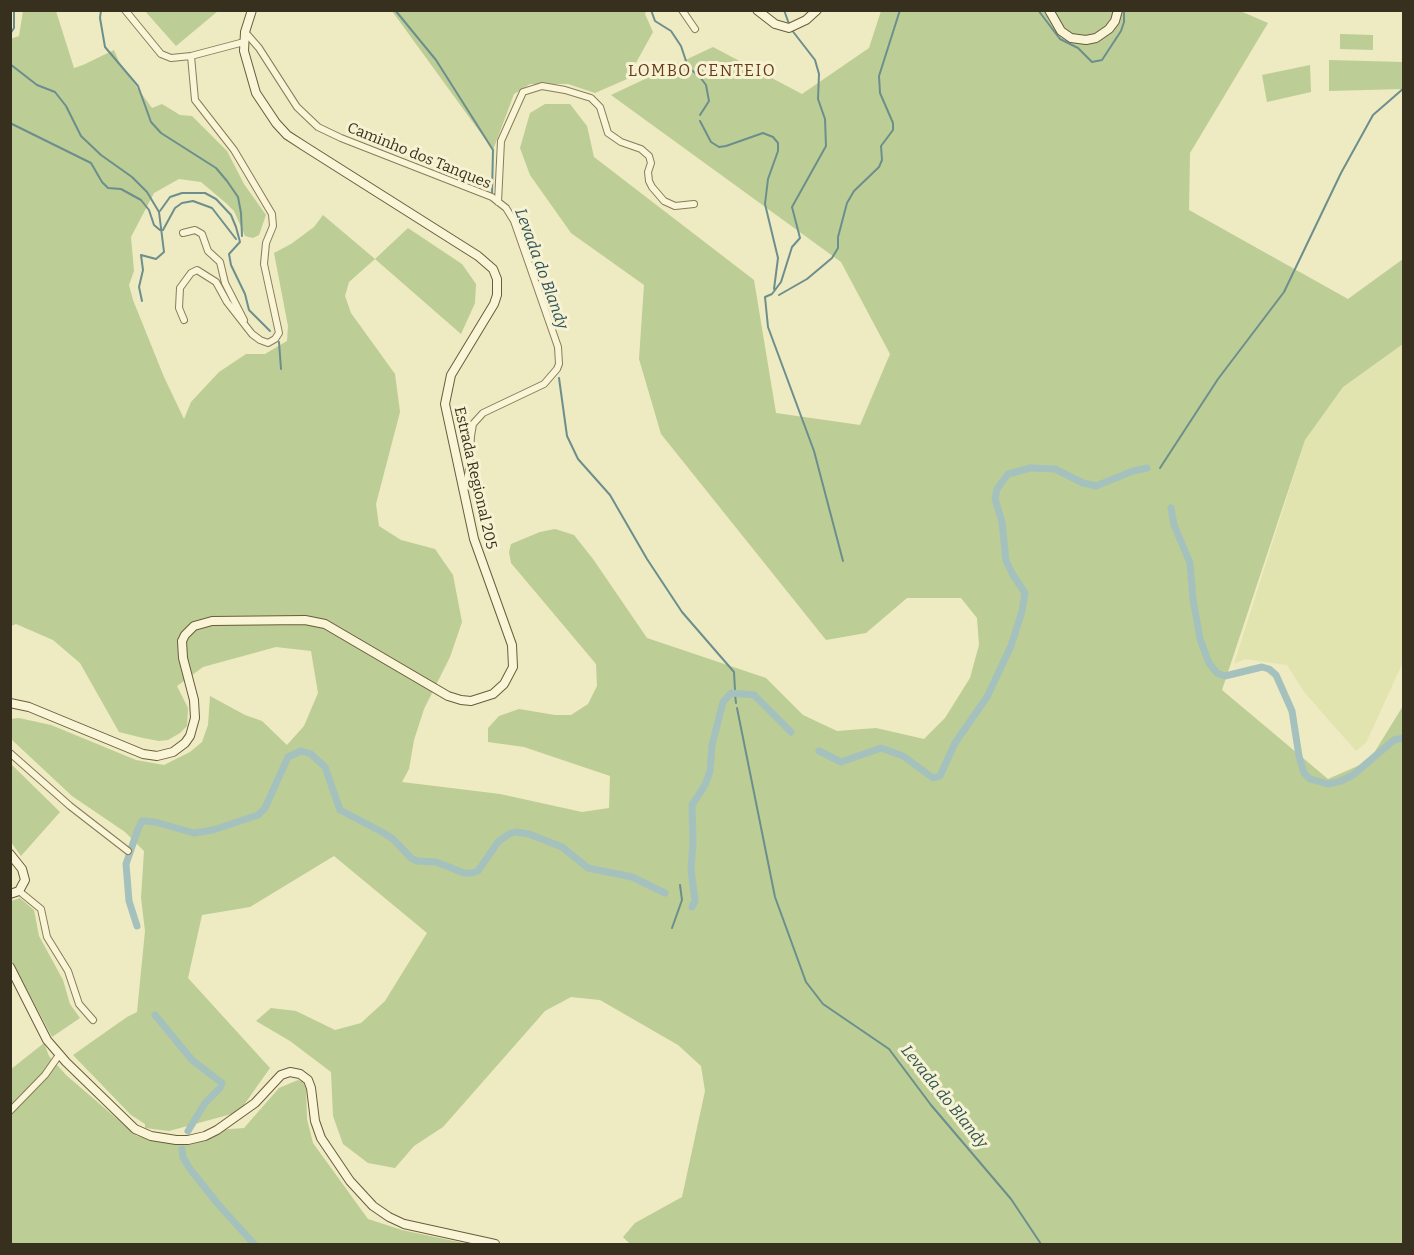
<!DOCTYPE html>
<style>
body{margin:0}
#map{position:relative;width:1414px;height:1255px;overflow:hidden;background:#eeeac2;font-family:Bitter,serif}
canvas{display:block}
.frame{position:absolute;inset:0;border:12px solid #38301e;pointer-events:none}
</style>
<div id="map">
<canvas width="1414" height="1255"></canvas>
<div class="frame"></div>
</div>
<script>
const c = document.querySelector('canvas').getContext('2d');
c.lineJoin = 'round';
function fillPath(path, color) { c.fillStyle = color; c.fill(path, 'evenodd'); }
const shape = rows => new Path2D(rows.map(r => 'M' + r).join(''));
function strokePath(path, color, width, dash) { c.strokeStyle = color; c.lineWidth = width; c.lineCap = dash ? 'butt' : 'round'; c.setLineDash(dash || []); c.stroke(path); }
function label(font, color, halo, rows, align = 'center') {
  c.font = font + ' Bitter,serif'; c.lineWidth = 6; c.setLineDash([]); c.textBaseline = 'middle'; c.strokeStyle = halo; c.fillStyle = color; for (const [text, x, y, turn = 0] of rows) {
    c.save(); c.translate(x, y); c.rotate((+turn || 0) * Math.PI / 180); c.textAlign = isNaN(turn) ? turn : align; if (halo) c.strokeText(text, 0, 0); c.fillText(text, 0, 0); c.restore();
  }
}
const farmland = shape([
 [1403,344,1403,662,1366,743,1356,751,1304,692,1287,665,1245,659,1234,664,1305,440,1342,387]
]);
const green = shape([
 [1238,10,1268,23,1190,153,1189,210,1348,299,1403,259,1403,344,1343,387,1305,440,1222,690,1328,779,1369,761,1403,706,1403,1244,630,1244,623,1237,635,1223,682,1197,705,1091,701,1066,678,1045,600,1000,571,997,545,1011,443,1127,414,1146,395,1168,368,1163,343,1144,333,1116,331,1072,290,1041,256,1021,271,1008,296,1011,335,1030,361,1023,385,1001,427,933,334,856,250,907,202,915,188,978,270,1068,239,1112,169,1131,145,1128,145,1124,131,1115,73,1055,127,1017,137,1012,145,931,141,898,144,851,125,832,72,796,11,739,11,719,19,718,51,725,136,760,164,765,190,752,202,742,208,725,210,696,245,715,262,721,287,745,304,726,318,693,311,651,276,647,203,667,177,686,188,708,187,726,180,733,168,740,159,741,143,738,119,732,80,663,53,640,16,624,11,626,10,39,19,36,23,11,56,11,74,68,83,65,114,50,120,64,152,108,162,104,180,115,192,116,227,151,244,184,266,215,259,235,253,238,245,236,234,211,227,204,201,182,179,179,154,193,131,237,134,271,129,285,133,300,164,377,184,419,191,402,219,372,246,354,265,354,287,341,288,326,274,253,291,244,314,227,323,215,375,259,408,228,462,264,476,284,475,303,461,334,375,259,349,282,345,296,351,313,395,374,400,412,376,504,379,526,401,540,435,549,453,575,462,622,450,657,424,709,414,740,409,769,402,782,500,794,582,812,609,808,610,776,524,747,488,742,488,728,499,716,519,709,555,715,571,715,588,704,597,686,596,664,511,563,509,552,511,544,540,532,555,529,574,535,593,559,647,638,766,678,803,715,837,731,876,728,924,739,945,718,970,678,979,645,977,618,961,598,907,598,866,633,826,640,661,434,639,359,644,285,571,233,530,175,520,148,530,113,545,104,570,104,587,126,594,157,754,280,776,413,860,425,890,354,841,262,611,95,713,47,802,94,869,48,881,11],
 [145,11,218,11,176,46],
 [392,11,646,11,645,14,653,32,627,79,595,93,568,84,530,84,514,94,493,150],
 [1340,34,1373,35,1373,50,1340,49],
 [1329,60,1403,62,1403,89,1329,91],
 [1310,65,1311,92,1267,102,1262,75],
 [11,764,60,812,21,856,11,842],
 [20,898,34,910,39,936,63,980,70,1004,80,1018,52,1037,11,960,11,901],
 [44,1043,49,1056,66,1075,137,1136,184,1141,217,1130,244,1128,279,1088,298,1080,303,1082,306,1088,307,1119,313,1143,368,1219,402,1230,468,1244,12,1244,10,1070]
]);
const stream = shape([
 [101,10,100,18,105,47,138,86,151,122,161,133,216,168,227,181,238,197,241,213,242,236],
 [395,10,436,60,493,150,492,194],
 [651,10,655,21,671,31,681,46,688,67,700,77,706,85,709,101,700,115],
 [784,10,789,24],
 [1038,10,1060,39,1078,48,1092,62,1102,60,1121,31,1124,22,1124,10],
 [791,29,815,60,819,74,818,99,825,119,826,146,792,207,800,238,792,247,781,282,772,294,765,297,768,327,814,451,843,561],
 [10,34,14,28,14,10],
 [10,64,37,85,55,92,66,106,81,136,101,155,132,177,147,192,159,212,164,252,156,259,141,255,143,270,139,287,142,301],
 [700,121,711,142,719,147,726,146,763,133,773,137,778,143,778,151,768,179,765,204,778,258,774,289],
 [10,123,91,163,102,182,108,188,121,189,141,200,149,210,154,225,160,230],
 [160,211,170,197,182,193,205,193,216,199,231,215,236,227,240,242,229,254,231,265,245,294,249,310,270,331],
 [163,230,175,208,182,203,193,201,212,208,236,239],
 [779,295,807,279,832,258,838,248,838,237,847,203,854,191,879,167,882,160,881,146,893,130,893,123,880,93,879,76,900,10],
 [279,342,281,369],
 [559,378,567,436,578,459,610,495,647,559,682,612,734,672,735,690],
 [1160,468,1218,379,1284,292,1341,173,1373,115,1404,88],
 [735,694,736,703],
 [737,708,775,897,806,982,823,1004,889,1049,931,1105,1011,1199,1041,1244],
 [672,928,682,900,680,885]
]);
const canal = shape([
 [1171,508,1174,525,1190,563,1193,599,1200,639,1209,663,1217,673,1225,676,1262,667,1269,669,1276,675,1292,711,1299,756,1304,773,1310,779,1328,784,1341,781,1353,775,1394,740,1404,738],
 [819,751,841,762,881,748,903,756,933,778,940,776,955,743,987,697,1011,646,1022,611,1025,593,1013,575,1006,561,1002,522,995,499,997,489,1008,474,1030,468,1055,469,1083,483,1096,486,1133,471,1147,468],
 [692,907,695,901,691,869,693,843,692,805,705,785,710,771,712,745,723,702,731,693,754,695,791,732],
 [137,926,129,901,126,864,138,829,142,821,155,822,194,833,213,830,258,815,265,808,288,757,301,751,311,754,325,767,340,810,382,832,393,839,411,858,417,861,436,862,464,873,472,873,478,871,498,842,509,834,516,832,529,834,562,847,588,868,632,877,665,893],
 [155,1015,192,1060,222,1083,220,1088,205,1103,188,1131],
 [182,1149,183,1157,190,1169,217,1203,254,1244]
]);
const minor = shape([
 [125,10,161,54,171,58,191,56,244,42],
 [682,10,695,29],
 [245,32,259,48,297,107,318,127,341,138,492,197,506,208,514,221,558,347,559,364,557,369,544,384,483,413,473,424,471,436,469,469,466,486,463,490],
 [498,202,501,141,523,92,542,86,565,90,591,98,600,107,608,133,621,142,641,149,649,156,651,163,648,172,649,181,652,187,664,201,675,206,694,204],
 [183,233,195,230,202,234,208,251,220,262,225,283,244,320],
 [184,320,179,308,180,288,191,273,197,270,216,282,227,302,252,334,260,340,268,343,275,339,279,333,264,264,266,243,273,226,272,214,234,150,195,100,191,56],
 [10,753,70,806,128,851],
 [19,891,41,909,47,937,68,971,79,1004,93,1020],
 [10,1111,45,1075,59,1055]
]);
const secondary = shape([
 [757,10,775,24,789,28,806,20,817,10],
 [1049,10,1061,31,1071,38,1086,40,1096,38,1109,29,1115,21,1118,10],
 [10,703,29,707,143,754,157,756,173,752,185,743,190,736,195,718,194,700,183,658,182,641,185,635,194,626,212,621,305,620,325,624,448,696,461,700,471,701,493,694,504,684,513,667,512,645,474,539,445,404,451,375,494,304,497,295,497,279,493,269,478,256,304,146,287,135,276,123,256,93,244,51,245,32,252,10],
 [10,854,22,869,25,880,19,891,10,894],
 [10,967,47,1040,66,1062,135,1129,151,1136,176,1140,188,1140,205,1136,217,1130,255,1103,281,1075,290,1072,300,1074,308,1080,311,1088,315,1121,321,1138,350,1181,373,1206,389,1217,404,1224,495,1244]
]);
const streetNames = [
 ["Caminho dos Tanques",419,156,22],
 ["Estrada Regional 205",475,478,77]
];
const neighbourhoodNames = [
 ["LOMBO CENTEIO",702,72]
];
const waterNames = [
 ["Levada do Blandy",541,269,70],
 ["Levada do Blandy",944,1097,51]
];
fillPath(farmland, '#e2e4b0');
fillPath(green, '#bccd96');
strokePath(stream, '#6c8f8d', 2);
strokePath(canal, '#a5c1be', 7);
strokePath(minor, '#887c59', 8);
strokePath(secondary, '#6a5c3c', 10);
strokePath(minor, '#f9f5d6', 6);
strokePath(secondary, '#f9f5d6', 8);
label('15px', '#38301e', '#f6f2d2', streetNames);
c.letterSpacing = '1.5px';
label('16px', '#653a1d', '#f6f2d2', neighbourhoodNames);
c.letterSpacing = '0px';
label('italic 16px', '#2d5258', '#f6f2d2', waterNames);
</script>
